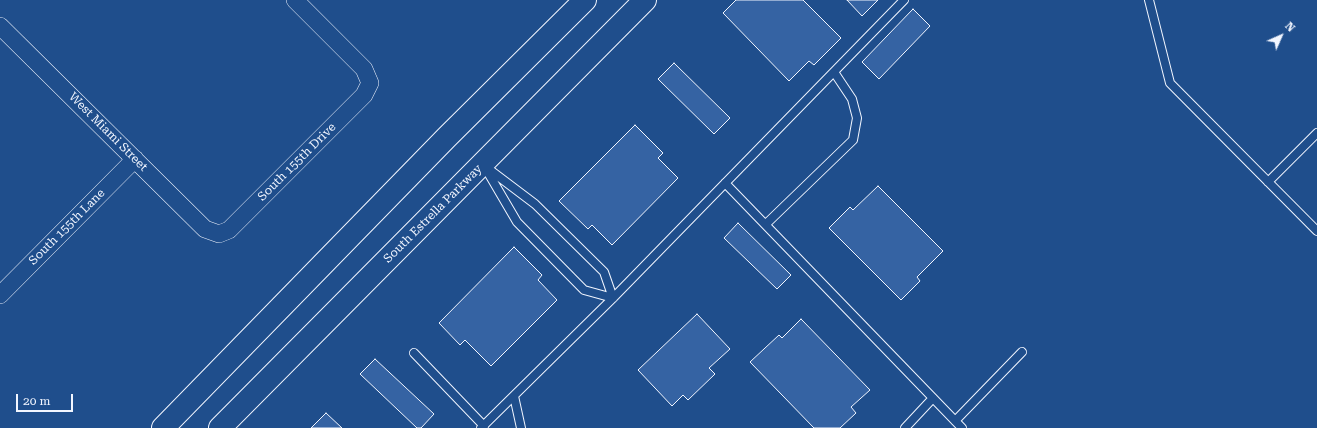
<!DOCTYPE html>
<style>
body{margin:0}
#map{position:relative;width:1317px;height:428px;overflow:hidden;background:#1f4e8c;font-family:"Roboto Serif",serif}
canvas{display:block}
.north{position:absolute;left:1261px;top:16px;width:40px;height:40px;-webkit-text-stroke:3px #1f4e8c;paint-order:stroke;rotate:45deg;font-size:11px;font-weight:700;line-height:16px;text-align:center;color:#f2f6ff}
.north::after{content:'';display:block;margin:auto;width:14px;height:18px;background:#f2f6ff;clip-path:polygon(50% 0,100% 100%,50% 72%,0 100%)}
.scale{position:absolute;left:16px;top:394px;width:57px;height:18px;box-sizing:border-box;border:2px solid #f2f6ff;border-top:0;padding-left:5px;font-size:12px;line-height:14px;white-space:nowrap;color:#f2f6ff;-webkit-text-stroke:3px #1f4e8c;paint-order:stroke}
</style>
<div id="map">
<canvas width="1317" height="428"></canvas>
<div class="north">N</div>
<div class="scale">20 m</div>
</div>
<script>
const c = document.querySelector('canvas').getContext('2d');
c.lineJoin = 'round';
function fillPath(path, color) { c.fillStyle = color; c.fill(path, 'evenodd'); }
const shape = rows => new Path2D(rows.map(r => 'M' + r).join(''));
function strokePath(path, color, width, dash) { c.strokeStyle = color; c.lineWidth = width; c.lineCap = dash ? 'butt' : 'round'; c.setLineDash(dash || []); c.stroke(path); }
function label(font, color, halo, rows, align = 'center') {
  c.font = font + ' "Roboto Serif",serif'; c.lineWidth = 3; c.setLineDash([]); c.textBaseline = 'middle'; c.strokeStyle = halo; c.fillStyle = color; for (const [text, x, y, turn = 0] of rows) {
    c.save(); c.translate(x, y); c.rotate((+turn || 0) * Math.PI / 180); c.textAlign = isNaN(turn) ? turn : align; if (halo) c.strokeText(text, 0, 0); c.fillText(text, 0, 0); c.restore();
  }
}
const building = shape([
 [736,0,803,0,841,38,814,65,809,61,789,81,723,13,736,0],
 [847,0,878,0,862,16,847,0],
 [913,9,930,26,879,79,862,62,913,9],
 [674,63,730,118,714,134,658,79,674,63],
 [635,125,663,153,658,158,678,178,612,245,592,225,588,229,559,201,635,125],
 [878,186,943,251,917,277,920,281,901,300,829,228,850,207,853,210,878,186],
 [738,223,791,275,777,289,724,238,738,223],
 [514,247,542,275,538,280,557,300,491,366,465,340,460,345,439,323,514,247],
 [697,314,730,349,709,368,715,374,688,400,683,395,672,406,638,370,697,314],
 [801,319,870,390,851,407,856,413,840,428,814,428,750,362,779,335,782,338,801,319],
 [375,359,434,414,421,428,417,428,360,374,375,359],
 [326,413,342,428,311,428,326,413]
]);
const lane = shape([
 [1149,0,1170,83,1317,231],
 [483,164,517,222,584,290,613,298],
 [486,167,535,204,604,272,613,298],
 [1268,182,1317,133],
 [725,183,962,428],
 [766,224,853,140,857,118,852,99,834,72],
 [414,353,484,426],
 [514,396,521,428],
 [955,421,1022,352],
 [481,428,613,298,904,0],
 [905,428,933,398]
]);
const street = shape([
 [0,26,205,229,219,234,229,230,364,95,370,83,364,69,295,0],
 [0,295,135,159]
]);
const primary = shape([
 [163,428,447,137,585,0],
 [220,428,645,0]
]);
const streetNames = [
 ["West Miami Street",108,132,45],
 ["South 155th Drive",297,162,-45],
 ["South Estrella Parkway",433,214,-45],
 ["South 155th Lane",67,227,-45]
];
fillPath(building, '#3563a3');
strokePath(building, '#f2f6ff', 1);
strokePath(lane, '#f2f6ff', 10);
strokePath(street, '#f2f6ff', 18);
strokePath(primary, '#f2f6ff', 24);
strokePath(lane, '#1f4e8c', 8);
strokePath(street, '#1f4e8c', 17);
strokePath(primary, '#1f4e8c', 22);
label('12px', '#f2f6ff', '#1f4e8c', streetNames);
</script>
